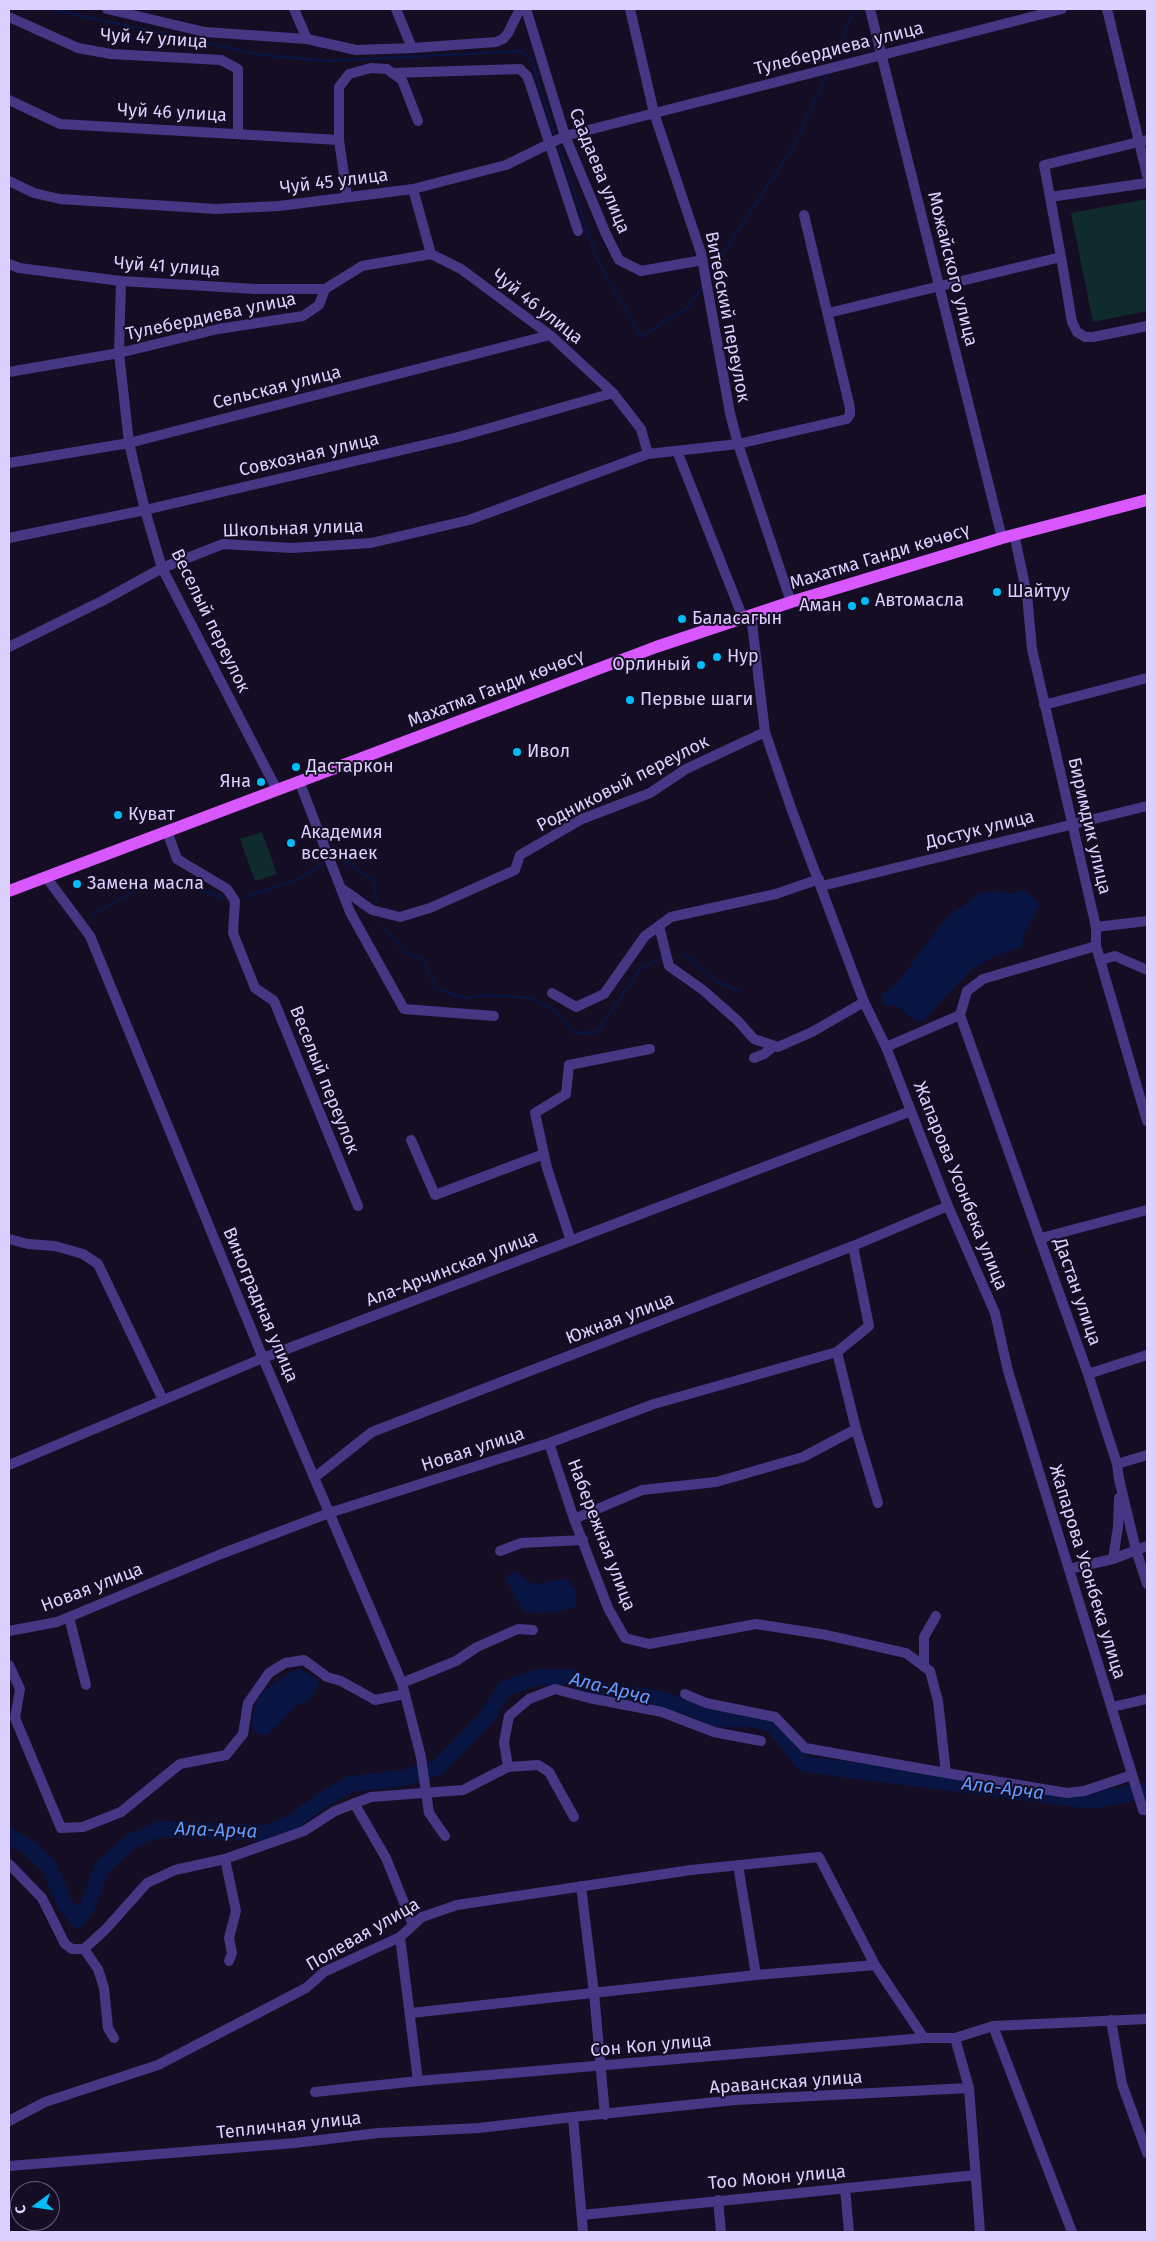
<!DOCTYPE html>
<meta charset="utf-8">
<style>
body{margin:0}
#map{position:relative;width:1156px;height:2241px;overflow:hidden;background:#150d24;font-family:"Fira Sans",sans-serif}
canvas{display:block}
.frame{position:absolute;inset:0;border:10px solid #dcd0ff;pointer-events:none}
.north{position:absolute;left:10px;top:2181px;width:50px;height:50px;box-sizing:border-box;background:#150d24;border:1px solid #655b7c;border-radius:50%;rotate:256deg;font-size:14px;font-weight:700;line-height:20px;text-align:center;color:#dcd0ff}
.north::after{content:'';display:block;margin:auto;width:18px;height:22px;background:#00bcfb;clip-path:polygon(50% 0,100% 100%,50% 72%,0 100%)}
</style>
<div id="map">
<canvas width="1156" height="2241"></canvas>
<div class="frame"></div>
<div class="north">С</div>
</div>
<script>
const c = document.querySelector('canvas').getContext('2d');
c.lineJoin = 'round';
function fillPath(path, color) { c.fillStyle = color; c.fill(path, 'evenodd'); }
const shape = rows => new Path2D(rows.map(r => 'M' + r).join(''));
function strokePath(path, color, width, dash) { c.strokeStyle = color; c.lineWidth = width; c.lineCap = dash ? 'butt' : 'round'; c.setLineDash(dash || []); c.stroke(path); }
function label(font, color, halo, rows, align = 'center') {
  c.font = font + ' "Fira Sans",sans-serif'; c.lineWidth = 4; c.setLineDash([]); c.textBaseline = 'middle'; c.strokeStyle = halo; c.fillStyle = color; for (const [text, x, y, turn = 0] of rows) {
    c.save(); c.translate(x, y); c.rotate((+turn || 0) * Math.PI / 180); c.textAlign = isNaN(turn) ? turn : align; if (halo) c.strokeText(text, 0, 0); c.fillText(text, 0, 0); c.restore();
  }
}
const green = shape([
 [1147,199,1147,311,1093,322,1071,213],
 [262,832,277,874,255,881,240,839]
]);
const water = shape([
 [1024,889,1040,904,1024,934,1022,947,993,957,971,970,923,1021,914,1020,899,1007,891,1005,884,1006,882,994,897,983,946,918,980,893,997,891,1014,894],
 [515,1571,530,1583,542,1584,555,1580,568,1579,575,1590,577,1603,573,1608,560,1611,541,1613,523,1612,505,1577],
 [298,1668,318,1680,319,1684,310,1700,295,1706,267,1736,253,1731,252,1720,257,1700,264,1690]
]);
const stream = shape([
 [50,9,261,55,328,61,521,51,532,61,554,133],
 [833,60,855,9],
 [559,147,597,259,641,337,687,308,701,289],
 [711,272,793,147,827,75],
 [338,856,374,881,377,901],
 [247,897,299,879,322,864],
 [91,916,142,886,175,882,222,897],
 [382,926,406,953,422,958,436,988,463,998,488,995,530,998,554,1010,574,1033,597,1032,640,969,659,959],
 [685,954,714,980,739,992]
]);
const river = shape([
 [9,1836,31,1849,50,1868,65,1904,78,1920,88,1905,102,1868,130,1842,159,1829,267,1833,293,1822,321,1801,350,1784,403,1778,438,1767,488,1716,504,1689,537,1677,571,1677,600,1691,646,1696,690,1707,715,1719,754,1719,772,1724,804,1764,1091,1801,1147,1790]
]);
const street = shape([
 [107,9,205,32,307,39,356,50,412,48,496,42,503,39,508,33,520,9],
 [294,9,307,39],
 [396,9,412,48],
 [526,9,565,136,606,234,619,260,641,271,703,260],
 [630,9,654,113,701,253,730,413,738,444,791,602],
 [870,9,1002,538],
 [1107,9,1147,175],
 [9,17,78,48,111,54,221,60,238,69,238,133],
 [392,73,520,69,527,76,530,84,578,231],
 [9,100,60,124,339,140],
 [9,181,34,193,60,199,216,209,279,206,413,189,506,165,565,136,1062,9],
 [413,189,431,254,461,269,550,335,613,393,641,429,648,454],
 [347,196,339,140,339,87,349,74,371,68,387,69,402,80,418,121],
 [1050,197,1044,165,1147,140],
 [1061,257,1050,197,1147,183],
 [9,264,19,268,121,281,256,289,325,289],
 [121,281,119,353,129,443,145,510,162,568,277,790],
 [828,313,1061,257,1072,322,1077,332,1085,337,1093,337,1147,326],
 [9,372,119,353,218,329,303,316,319,305,325,289,362,266,431,254],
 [677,451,743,618],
 [9,463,129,443,550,335],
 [1014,534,1027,595,1032,649,1096,927,1096,946,1147,1121],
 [9,538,145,510,458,437,613,393],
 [751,615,765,732,791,808,864,1002,886,1047,948,1206,995,1313,1008,1371,1143,1810,1147,1810],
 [9,647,104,600,162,568,223,544,292,548,371,543,469,520,648,454,738,444,847,419,850,414,850,408,804,215],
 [1044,705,1147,678],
 [299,781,350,912,404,1009,494,1016],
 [167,831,177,859,227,889,235,901,233,933,255,988,274,1001,358,1206],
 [46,877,90,936,263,1358,402,1683,421,1757,429,1813,445,1836],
 [822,886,1147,806],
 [341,888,372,910,400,917,430,908,515,870,520,855,582,819,650,793,686,769,765,732],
 [659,926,669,966,703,990,738,1021,754,1039,778,1047,812,1032,864,1002],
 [1096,927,1147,921],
 [1100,960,1115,956,1147,970],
 [552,993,576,1007,604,994,645,936,671,917,776,894,819,879],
 [960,1015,1088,1374,1117,1464,1119,1479,1136,1550,1147,1584],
 [886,1047,960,1015,967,991,983,979,1096,946],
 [754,1058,764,1054,774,1046],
 [411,1140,435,1195,544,1154],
 [1041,1238,1147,1210],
 [9,1239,28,1244,55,1246,83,1254,98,1264,163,1400],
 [571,1241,547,1168,535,1113,566,1094,569,1065,650,1049],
 [1088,1374,1147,1355],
 [856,1429,878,1503],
 [549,1443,574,1519,608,1608,625,1638,649,1644,756,1624,827,1635,906,1653,930,1671,938,1701,946,1773],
 [1117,1464,1147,1455],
 [9,1465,263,1358,911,1111],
 [314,1478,372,1432,853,1246,948,1206],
 [574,1519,642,1490,716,1482,803,1457,856,1429,837,1352],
 [500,1551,521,1543,583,1540],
 [1113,1559,1118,1527,1119,1498],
 [1069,1569,1113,1559,1147,1546],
 [69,1617,86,1685],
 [9,1631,57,1622,221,1554,329,1513,549,1443,654,1404,837,1352,869,1326,853,1246],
 [9,1665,20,1689,15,1718,61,1828,83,1827,121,1812,180,1764,226,1755,243,1734,248,1703,269,1673,285,1663,304,1660,327,1677,341,1681,375,1700,405,1694],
 [924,1667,924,1637,936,1616],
 [402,1683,456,1661,477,1647,518,1629,533,1630],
 [685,1694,706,1703,775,1717,805,1748,946,1773,1067,1793,1084,1791,1132,1775],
 [1112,1707,1147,1699],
 [508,1767,504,1742,509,1716,529,1699,555,1689,589,1698,662,1712,714,1732,761,1741],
 [354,1803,386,1858,413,1925],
 [225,1859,236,1911,229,1938,232,1953,229,1961],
 [9,1864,42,1898,65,1944,72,1949,84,1949,106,1929,147,1883,175,1870,225,1859,304,1831,335,1811,371,1797,463,1790,508,1767,538,1765,549,1772,574,1817],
 [738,1865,756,1975],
 [581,1886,594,1993,605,2115],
 [400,1937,418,2081,924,2038,955,2038],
 [84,1949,98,1969,104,1988,108,2028,114,2038],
 [411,2013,756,1975,875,1965],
 [1111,2020,1122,2084,1147,2153],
 [993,2026,1072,2232],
 [315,2092,418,2081],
 [9,2121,45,2102,158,2065,306,1988,324,1972,400,1937,422,1917,457,1905,691,1870,819,1857,875,1965,924,2038],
 [9,2166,295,2143,378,2133,479,2128,573,2117],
 [845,2188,849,2232],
 [718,2200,721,2232],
 [582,2215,976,2175],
 [583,2232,573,2117,735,2100,969,2088],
 [980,2232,969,2088,955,2038,993,2026,1147,2019]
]);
const primary = shape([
 [9,891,656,647,791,602,1002,538,1147,500]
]);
const markers = [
 [997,592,5,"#00bcfb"],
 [865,601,5,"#00bcfb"],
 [852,606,5,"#00bcfb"],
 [682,619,5,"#00bcfb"],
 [717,657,5,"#00bcfb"],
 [701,665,5,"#00bcfb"],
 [630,700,5,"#00bcfb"],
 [517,752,5,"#00bcfb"],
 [296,767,5,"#00bcfb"],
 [261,782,5,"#00bcfb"],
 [118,815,5,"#00bcfb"],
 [291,843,5,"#00bcfb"],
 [77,884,5,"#00bcfb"]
];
const streetNames = [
 ["Чуй 47 улица",154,39,4],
 ["Тулебердиева улица",839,49,-14],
 ["Чуй 46 улица",172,113,3],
 ["Саадаева улица",599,171,68],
 ["Чуй 45 улица",334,182,-7],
 ["Чуй 41 улица",167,267,4],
 ["Можайского улица",952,269,76],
 ["Чуй 46 улица",537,307,38],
 ["Тулебердиева улица",211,317,-12],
 ["Витебский переулок",727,317,79],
 ["Сельская улица",277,388,-14],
 ["Совхозная улица",309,455,-13],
 ["Школьная улица",293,529,-2],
 ["Махатма Ганди көчөсү",880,557,-17],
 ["Веселый переулок",210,621,64],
 ["Махатма Ганди көчөсү",496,689,-21],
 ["Родниковый переулок",623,784,-27],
 ["Биримдик улица",1089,826,77],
 ["Достук улица",980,830,-14],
 ["Веселый переулок",324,1080,68],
 ["Жапарова Усонбека улица",960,1186,68],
 ["Ала-Арчинская улица",452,1269,-21],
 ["Дастан улица",1077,1292,71],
 ["Виноградная улица",260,1305,67],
 ["Южная улица",620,1319,-21],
 ["Новая улица",473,1450,-18],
 ["Набережная улица",601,1535,69],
 ["Жапарова Усонбека улица",1087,1572,73],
 ["Новая улица",92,1588,-21],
 ["Полевая улица",363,1935,-30],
 ["Сон Кол улица",651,2046,-5],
 ["Араванская улица",786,2083,-4],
 ["Тепличная улица",289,2126,-6],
 ["Тоо Моюн улица",777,2178,-5]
];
const poiNames = [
 ["Шайтуу",1007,592],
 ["Автомасла",875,601],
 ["Аман",842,606,"right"],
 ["Баласагын",692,619],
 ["Нур",727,657],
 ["Орлиный",691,665,"right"],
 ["Первые шаги",640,700],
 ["Ивол",527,752],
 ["Дастаркон",306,767],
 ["Яна",251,782,"right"],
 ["Куват",128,815],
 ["Академия",301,833],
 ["всезнаек",301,854],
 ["Замена масла",87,884]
];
const waterNames = [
 ["Ала-Арча",610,1689,14],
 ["Ала-Арча",1003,1789,7],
 ["Ала-Арча",216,1831,2]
];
fillPath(green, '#102b2e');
fillPath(water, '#081442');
strokePath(stream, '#081442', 2.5);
strokePath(river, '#081442', 16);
strokePath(street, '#453784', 10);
strokePath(primary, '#d957ff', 12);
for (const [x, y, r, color] of markers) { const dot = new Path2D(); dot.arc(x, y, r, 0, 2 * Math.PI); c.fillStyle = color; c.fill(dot); strokePath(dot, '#150d24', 2); }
label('18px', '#dcd0ff', '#150d24', streetNames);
label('18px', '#dcd0ff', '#150d24', poiNames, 'left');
label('italic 19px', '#5e9cff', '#150d24', waterNames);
</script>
